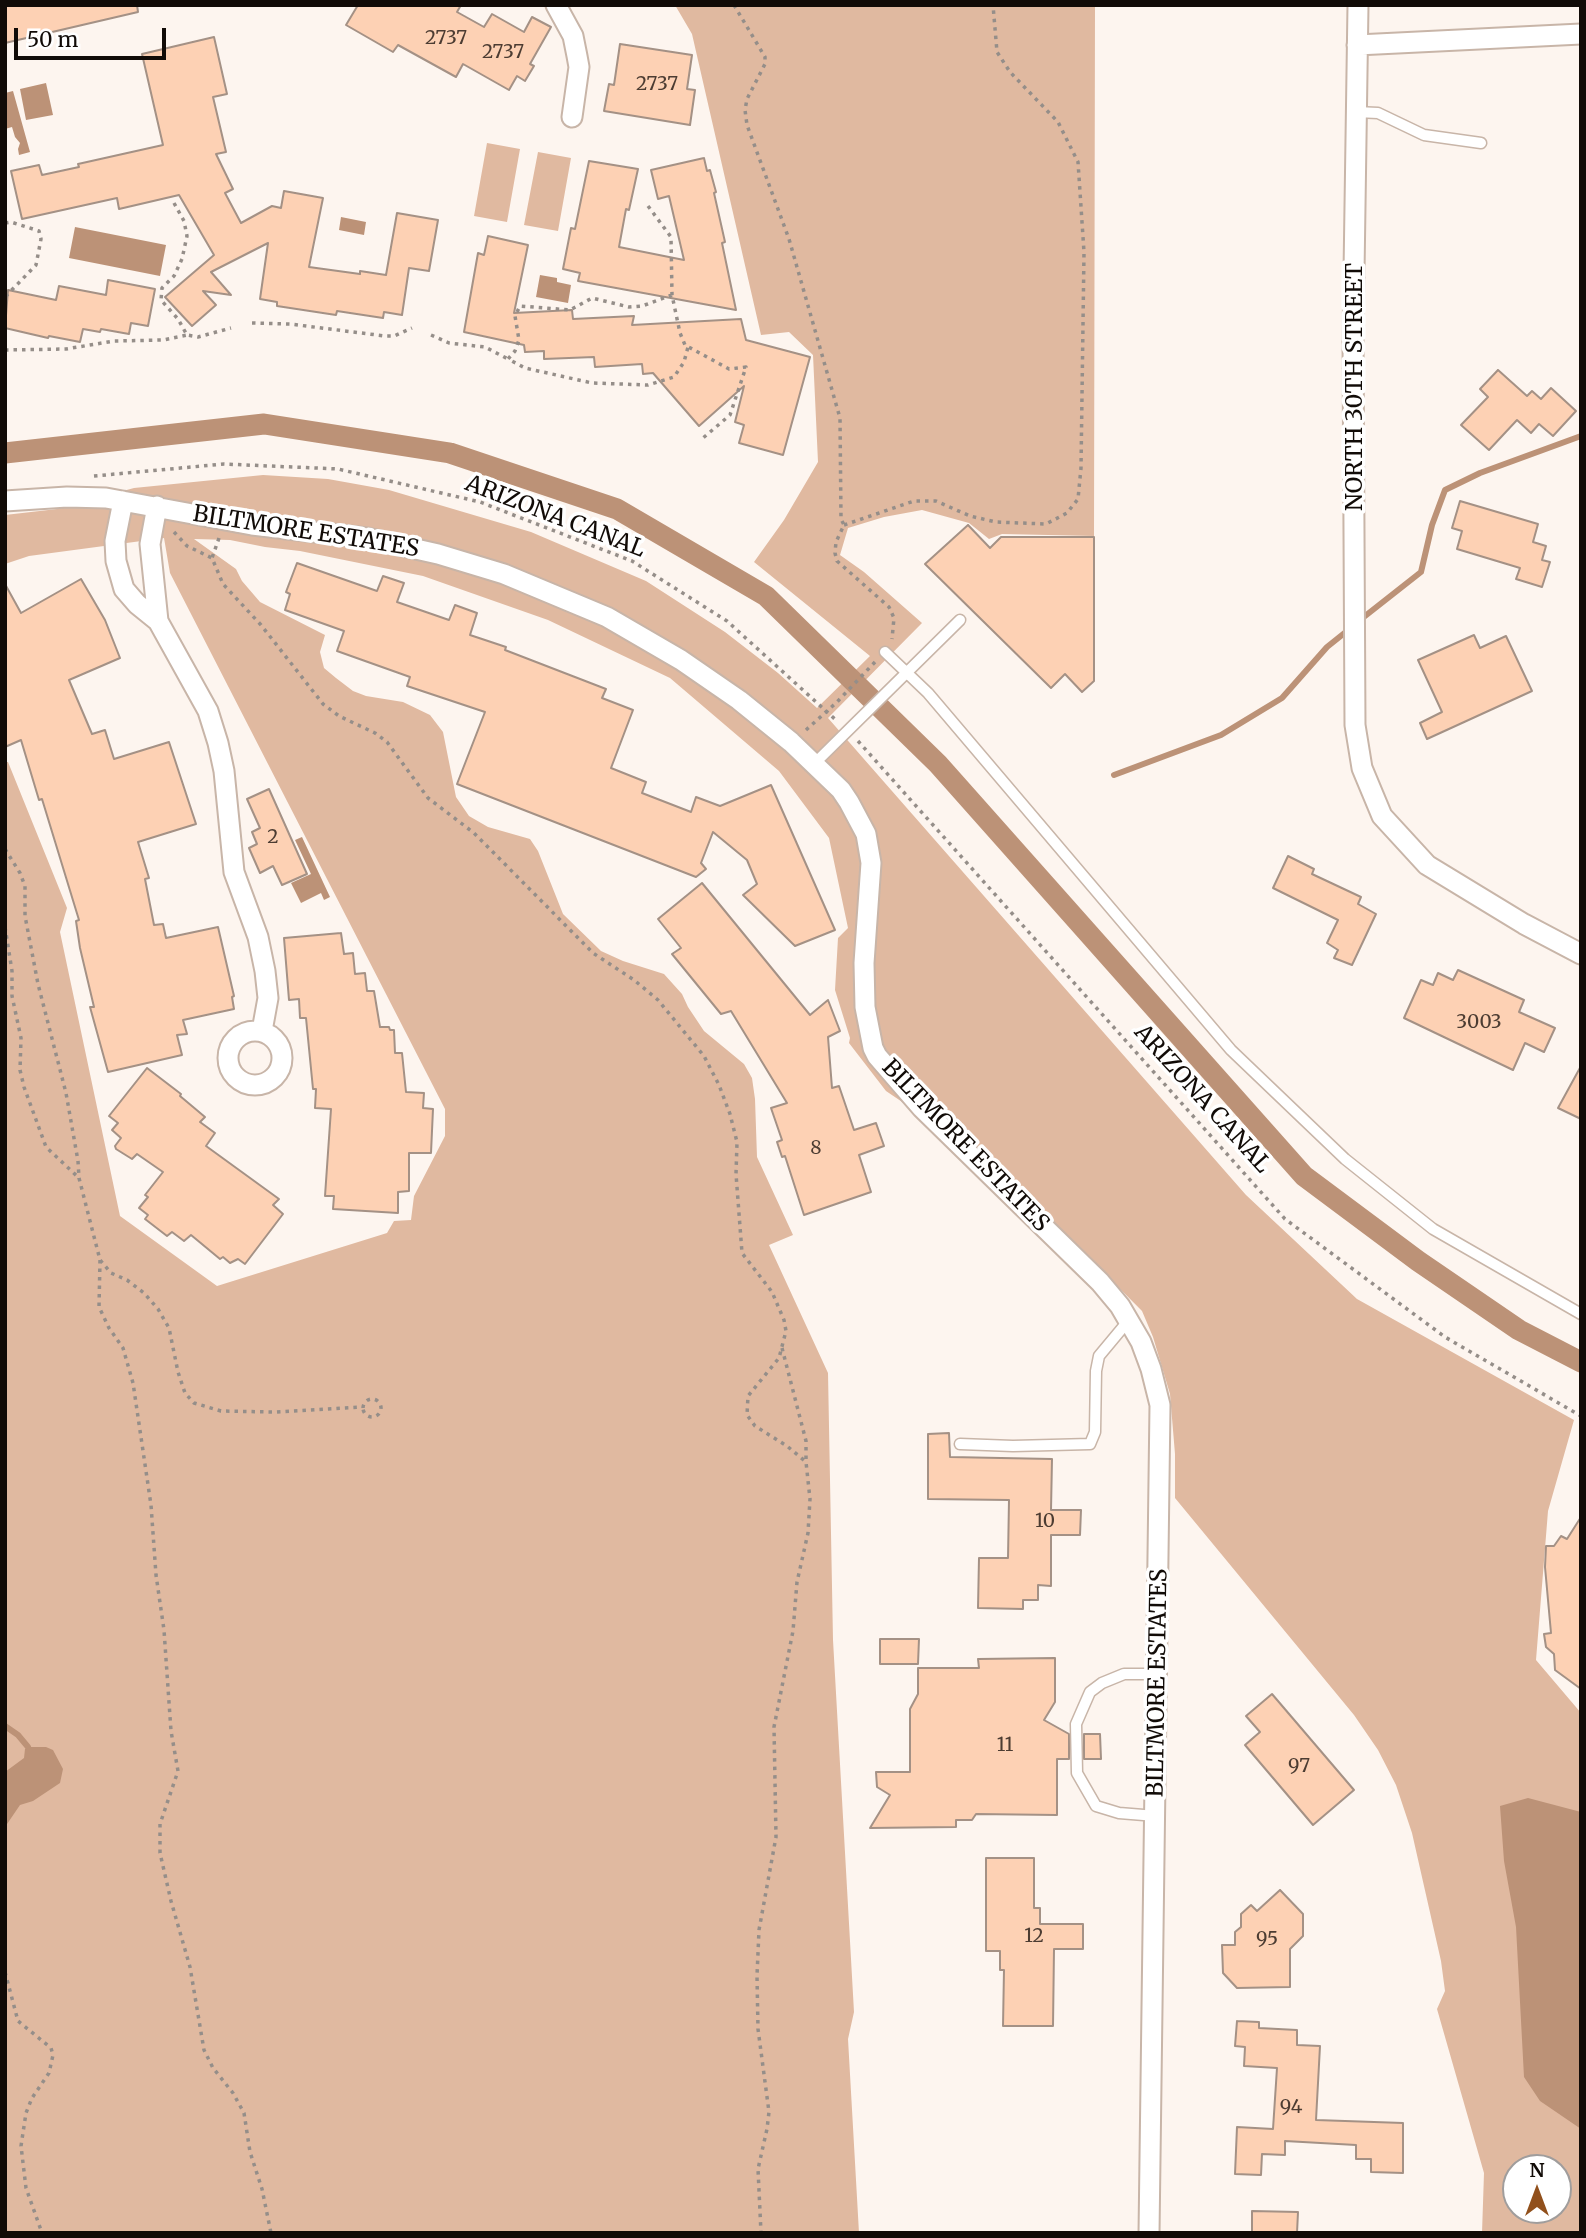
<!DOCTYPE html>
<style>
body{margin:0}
#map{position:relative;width:1586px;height:2238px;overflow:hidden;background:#fdf5ef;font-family:Merriweather,serif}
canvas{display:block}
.frame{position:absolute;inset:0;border:7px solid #110b07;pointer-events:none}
.north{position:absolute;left:1502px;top:2154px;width:70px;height:70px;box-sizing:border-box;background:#fff;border:2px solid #a09d9c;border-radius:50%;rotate:0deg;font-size:19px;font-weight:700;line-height:28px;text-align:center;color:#110b07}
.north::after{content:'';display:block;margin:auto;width:24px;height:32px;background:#91501c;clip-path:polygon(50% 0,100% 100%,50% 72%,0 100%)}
.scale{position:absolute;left:14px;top:28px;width:152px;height:32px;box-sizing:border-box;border:4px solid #110b07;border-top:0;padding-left:9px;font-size:21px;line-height:24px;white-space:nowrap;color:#110b07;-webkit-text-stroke:5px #fff;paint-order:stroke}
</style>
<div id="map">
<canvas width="1586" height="2238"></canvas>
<div class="frame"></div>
<div class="north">N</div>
<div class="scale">50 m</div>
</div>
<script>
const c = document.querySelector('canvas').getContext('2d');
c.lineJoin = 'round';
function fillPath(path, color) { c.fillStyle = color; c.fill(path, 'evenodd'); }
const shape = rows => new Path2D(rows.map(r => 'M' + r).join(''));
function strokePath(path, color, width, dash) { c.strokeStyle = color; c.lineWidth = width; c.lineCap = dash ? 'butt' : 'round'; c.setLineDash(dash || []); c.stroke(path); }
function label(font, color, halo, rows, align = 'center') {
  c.font = font + ' Merriweather,serif'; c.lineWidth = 7; c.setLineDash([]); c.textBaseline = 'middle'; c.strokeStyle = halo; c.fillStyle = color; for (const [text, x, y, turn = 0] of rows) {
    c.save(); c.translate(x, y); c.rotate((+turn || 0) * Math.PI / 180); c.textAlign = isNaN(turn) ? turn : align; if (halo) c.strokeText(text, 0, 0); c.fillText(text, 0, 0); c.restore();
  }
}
const green = shape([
 [675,5,1095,5,1094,536,1002,534,989,539,969,523,922,510,884,517,848,528,840,555,864,572,922,623,828,718,1246,1195,1357,1299,1574,1420,1548,1511,1536,1660,1581,1713,1581,2233,1482,2233,1484,2173,1437,2009,1445,1991,1441,1961,1412,1833,1396,1785,1378,1750,1354,1715,1175,1498,1175,1454,1170,1394,1153,1337,1142,1311,1001,1169,886,1091,849,1043,850,1038,835,990,838,938,848,928,829,838,779,771,670,678,548,620,423,576,300,551,265,547,230,540,194,539,236,569,242,581,260,602,325,635,320,652,324,668,336,678,353,691,366,696,403,702,430,715,443,732,456,797,469,816,488,827,530,839,538,851,563,914,601,951,623,961,664,974,682,994,688,1007,704,1031,744,1064,752,1078,755,1099,757,1157,793,1235,769,1245,828,1373,833,1640,854,2012,848,2039,859,2233,5,2233,5,762,8,762,67,908,60,932,120,1216,217,1286,387,1233,394,1221,411,1220,414,1196,445,1136,445,1109,170,573,164,538,29,556,5,564,5,515,57,509,134,488,263,475,328,479,389,490,531,532,646,581,725,632,778,673,817,708,870,656,754,562,784,520,818,462,813,355,789,332,761,335,692,34],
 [1516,2168,1558,2168,1558,2210,1516,2210],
 [487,143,520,149,507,222,474,216],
 [538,152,571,158,558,231,524,225]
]);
const water = shape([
 [46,83,53,115,26,120,20,89],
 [13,91,30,152,19,155,18,149,20,143,15,137,12,127,5,129,5,93],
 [341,217,366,222,364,235,339,230],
 [75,227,166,245,160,276,69,258],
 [540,275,557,278,557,282,571,285,568,303,536,297],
 [302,837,330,897,324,900,321,893,301,903,291,883,311,874,295,840],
 [28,1747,46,1747,53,1750,63,1769,60,1783,33,1801,20,1805,5,1827,5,1772,24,1758,25,1749],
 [1528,1798,1581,1812,1581,2129,1540,2101,1524,2077,1516,1927,1504,1861,1500,1806]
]);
const stream = shape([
 [1360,620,1421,572,1432,525,1445,490,1480,473,1581,436],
 [1114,775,1221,735,1282,698,1327,647,1352,627],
 [5,1726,18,1735,28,1747]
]);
const canal = shape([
 [5,453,264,424,450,453,617,509,766,596,938,764,1304,1176,1418,1261,1519,1330,1581,1362]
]);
const building = shape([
 [5,5,137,5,138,12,5,43,5,5],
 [358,5,461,5,457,12,484,27,492,14,524,32,532,17,551,27,530,64,534,66,525,81,517,76,509,90,463,64,456,77,398,45,393,52,346,25,358,5],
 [214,37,227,94,213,97,226,152,216,154,233,189,225,193,241,223,272,206,281,208,284,191,323,198,309,267,360,274,360,271,386,275,397,213,438,220,429,271,409,268,402,315,384,312,383,318,337,311,336,315,277,306,277,302,260,299,268,243,211,272,231,295,203,291,216,305,192,326,165,297,214,255,179,195,119,209,117,198,22,219,11,171,39,165,42,175,79,167,78,164,163,145,142,54,214,37],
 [620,44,692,55,687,89,695,90,690,125,604,111,609,84,614,85,620,44],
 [704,158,707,171,710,170,716,192,714,193,725,242,722,243,736,310,578,281,580,273,563,269,571,228,575,229,589,161,638,169,629,210,626,209,619,247,684,260,669,196,658,199,651,170,704,158],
 [488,236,528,245,514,313,572,310,573,319,634,316,632,325,741,319,746,340,810,357,783,455,739,443,744,425,735,422,744,386,699,426,653,373,643,374,642,364,595,367,594,357,544,359,544,351,525,352,524,345,464,332,478,253,484,255,488,236],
 [108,280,155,289,148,326,131,323,129,334,101,329,100,332,83,329,80,342,49,336,48,338,5,328,8,290,56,300,59,286,106,295,108,280],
 [1498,370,1527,396,1532,391,1541,399,1551,388,1576,411,1553,436,1539,424,1531,433,1517,420,1489,450,1461,425,1488,397,1480,389,1498,370],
 [1460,501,1538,524,1533,542,1546,546,1542,560,1550,562,1542,587,1516,579,1520,568,1457,549,1462,531,1452,528,1460,501],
 [968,525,990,548,1001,537,1094,537,1094,681,1082,692,1065,674,1051,688,925,564,968,525],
 [297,563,377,591,383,576,404,583,397,602,449,620,455,605,477,613,470,635,506,647,505,650,606,689,602,698,633,710,611,768,646,782,642,793,691,812,696,797,720,806,771,785,835,930,795,946,743,895,757,884,747,860,713,832,701,863,706,869,696,877,457,784,485,712,407,686,410,677,337,651,344,631,285,610,290,594,286,592,297,563],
 [81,579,105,620,120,658,69,680,92,734,105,730,114,759,169,742,196,824,138,842,149,878,145,879,154,925,163,924,166,938,218,927,234,996,232,997,234,1009,183,1020,187,1034,177,1035,182,1055,108,1072,90,1007,94,1007,80,948,76,921,79,920,42,799,39,800,21,740,5,747,5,584,21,613,81,579],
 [1474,635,1480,648,1506,636,1532,691,1427,739,1420,723,1442,712,1418,660,1474,635],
 [269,789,307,874,282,885,273,866,260,873,249,848,257,844,252,832,260,828,247,799,269,789],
 [1288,856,1314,869,1312,874,1361,897,1358,904,1376,914,1352,965,1334,958,1338,950,1327,943,1338,920,1273,888,1288,856],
 [702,883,810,1015,828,1000,840,1031,828,1037,832,1088,839,1086,854,1130,876,1123,884,1146,859,1155,871,1192,804,1215,785,1156,782,1157,777,1142,782,1140,771,1108,787,1103,731,1011,721,1014,672,954,681,948,658,919,702,883],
 [341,933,344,954,353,953,355,974,365,973,367,991,374,991,380,1027,389,1027,390,1030,394,1030,395,1053,402,1053,406,1092,424,1093,423,1108,433,1109,431,1153,409,1153,409,1191,398,1192,398,1213,333,1209,334,1196,325,1196,331,1109,315,1108,316,1089,313,1089,306,1018,300,1018,299,999,289,1000,284,938,341,933],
 [1458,970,1524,1000,1519,1012,1555,1028,1544,1052,1525,1043,1513,1070,1404,1018,1421,980,1433,985,1438,973,1453,980,1458,970],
 [1581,1066,1581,1119,1558,1108,1581,1066],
 [147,1068,181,1094,180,1096,205,1117,200,1122,215,1133,206,1146,279,1199,273,1205,283,1214,245,1264,238,1259,230,1263,223,1257,220,1259,191,1235,184,1241,172,1232,167,1236,145,1219,148,1215,139,1208,148,1197,145,1195,163,1172,137,1154,132,1159,116,1149,115,1146,121,1138,112,1130,118,1123,109,1116,147,1068],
 [949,1433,950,1457,1052,1459,1051,1510,1081,1510,1080,1535,1051,1535,1051,1586,1038,1585,1038,1600,1023,1600,1023,1609,978,1608,979,1558,1008,1558,1009,1500,928,1499,928,1434,949,1433],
 [1581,1517,1581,1689,1555,1670,1554,1654,1546,1647,1544,1634,1551,1633,1545,1567,1546,1546,1554,1546,1561,1536,1567,1539,1581,1517],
 [880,1639,919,1639,918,1664,880,1664,880,1639],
 [1055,1658,1055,1702,1044,1720,1069,1734,1069,1759,1057,1759,1057,1815,976,1814,972,1820,956,1820,956,1827,870,1828,890,1795,877,1787,876,1772,910,1772,910,1709,918,1694,918,1668,979,1668,978,1659,1055,1658],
 [1272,1694,1354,1790,1313,1825,1245,1745,1260,1732,1246,1716,1272,1694],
 [1084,1734,1100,1734,1101,1759,1084,1759,1084,1734],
 [986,1858,1034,1858,1034,1908,1040,1908,1040,1924,1083,1924,1083,1949,1054,1949,1053,2026,1003,2026,1004,1970,1000,1970,1000,1951,986,1951,986,1858],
 [1280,1890,1303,1914,1303,1936,1290,1949,1290,1987,1237,1988,1223,1973,1222,1945,1235,1945,1235,1932,1241,1927,1241,1914,1251,1905,1257,1911,1280,1890],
 [1237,2021,1259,2022,1259,2028,1297,2030,1297,2045,1320,2046,1316,2120,1403,2123,1403,2173,1371,2172,1371,2159,1356,2159,1356,2145,1285,2141,1285,2155,1262,2154,1261,2175,1235,2174,1237,2127,1273,2129,1277,2068,1244,2066,1245,2047,1235,2046,1237,2021],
 [1252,2211,1298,2212,1297,2233,1252,2233,1252,2211]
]);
const path = shape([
 [734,5,765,57,765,64,747,99,745,110,747,125,789,239,840,418,841,519,844,525,836,542,835,553,837,561,889,607,894,618,892,639],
 [174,203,184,221,187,236,182,259,174,276,162,288,161,300,178,319,187,335,198,337,231,328],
 [648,206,671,237,672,295,680,333,685,345,729,369,746,367,730,415,703,438],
 [5,223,11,222,39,231,41,239,36,265,5,297],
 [672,295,642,306,629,307,592,298,570,310,520,306,515,316,519,340,515,351,508,359,525,368,592,383,648,385,674,377,684,362,688,347],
 [252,323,290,324,385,336,394,336,412,328],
 [431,335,449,343,485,347,508,359],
 [5,350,66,349,114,341,163,340,187,335],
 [94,476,224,464,338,469,480,502,632,561,727,621,837,721],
 [844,525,914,501,936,501,970,516,996,522,1046,524,1067,513,1078,499,1081,468,1084,252,1078,162,1058,122,1010,72,997,52,993,5],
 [174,532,187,546,212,558],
 [219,538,212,558,223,584,261,625,323,704,339,716,375,733,387,742,428,798,474,833,593,953,634,980,658,1000,704,1056,719,1085,730,1114,737,1142,736,1174,742,1253,772,1292,784,1320,786,1331,779,1358,748,1396,747,1415,755,1426,787,1446,806,1462,810,1499,808,1533,797,1582,793,1631,774,1727,776,1837,759,1930,757,1976,758,2029,769,2112,767,2129,758,2169,761,2233],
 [806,730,837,702,875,662],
 [858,741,1285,1219,1445,1337,1581,1416],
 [5,849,20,873,25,886,25,916,38,984,66,1093,78,1161,79,1178,100,1260,111,1273,127,1280,144,1293,158,1309,169,1328,178,1372,185,1393,194,1403,221,1411,275,1412,362,1407],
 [5,927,12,971,12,996,21,1038,20,1070,24,1087,46,1147,79,1178],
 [100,1260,99,1307,109,1328,123,1348,133,1383,151,1505,156,1575,164,1630,171,1731,178,1771,160,1824,160,1853,171,1901,190,1967,204,2050,213,2068,233,2093,244,2113,250,2152,262,2189,271,2233],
 [782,1348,806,1441,806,1460],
 '363 1408a9 9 0 1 1 18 0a9 9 0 1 1-18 0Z',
 [5,1972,18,2021,51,2048,53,2055,49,2073,32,2098,26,2113,21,2146,26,2188,42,2233]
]);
const service = shape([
 [1356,112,1378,113,1424,135,1481,143],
 [885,652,928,693,1231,1050,1345,1159,1433,1229,1581,1314],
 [814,764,960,620],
 [960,1444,1013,1446,1090,1444,1095,1432,1096,1371,1099,1356,1129,1320],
 [1156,1816,1119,1813,1096,1806,1077,1773,1076,1724,1090,1692,1102,1683,1124,1674,1157,1674]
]);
const minor = shape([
 [556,5,573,36,577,56,579,67,572,117],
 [1358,5,1353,340,1355,725,1362,768,1382,816,1427,865,1524,924,1581,954],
 [1357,45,1581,34],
 [5,501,67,497,106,498,252,525,367,538,438,554,504,574,607,617,681,660,739,700,791,742,841,790,849,802,866,834,871,863,864,963,865,1007,873,1048,877,1056,922,1108,1100,1282,1120,1306,1141,1342,1151,1369,1160,1405,1149,2233],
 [123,501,115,541,116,561,124,589,137,604,158,621,208,711,218,743,224,771,234,872,258,937,265,971,268,998,262,1031],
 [157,506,150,544,158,621],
 '228 1058a27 27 0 1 1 54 0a27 27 0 1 1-54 0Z'
]);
const numberNames = [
 ["2737",446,39],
 ["2737",503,53],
 ["2737",657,85],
 ["2",273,838],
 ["3003",1479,1023],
 ["8",816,1149],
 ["10",1045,1522],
 ["11",1005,1746],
 ["97",1299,1767],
 ["12",1034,1937],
 ["95",1267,1940],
 ["94",1291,2108]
];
const streetNames = [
 ["NORTH 30TH STREET",1355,387,-90],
 ["ARIZONA CANAL",555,517,21],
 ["BILTMORE ESTATES",306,532,9],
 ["ARIZONA CANAL",1202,1099,48],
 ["BILTMORE ESTATES",965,1146,46],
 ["BILTMORE ESTATES",1158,1683,-89]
];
fillPath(green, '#e0b9a0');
fillPath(water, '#bc9277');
strokePath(stream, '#bc9277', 6);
strokePath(canal, '#bc9277', 21);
fillPath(building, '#fdd1b4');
strokePath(building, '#a49185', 2);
strokePath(service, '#c8b5a8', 13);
strokePath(minor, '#c8b5a8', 23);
strokePath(path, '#958e89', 3.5, [3.5, 5]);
strokePath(service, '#fff', 10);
strokePath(minor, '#fff', 19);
label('19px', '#4c3c32', null, numberNames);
label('23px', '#110b07', '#fff', streetNames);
</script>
